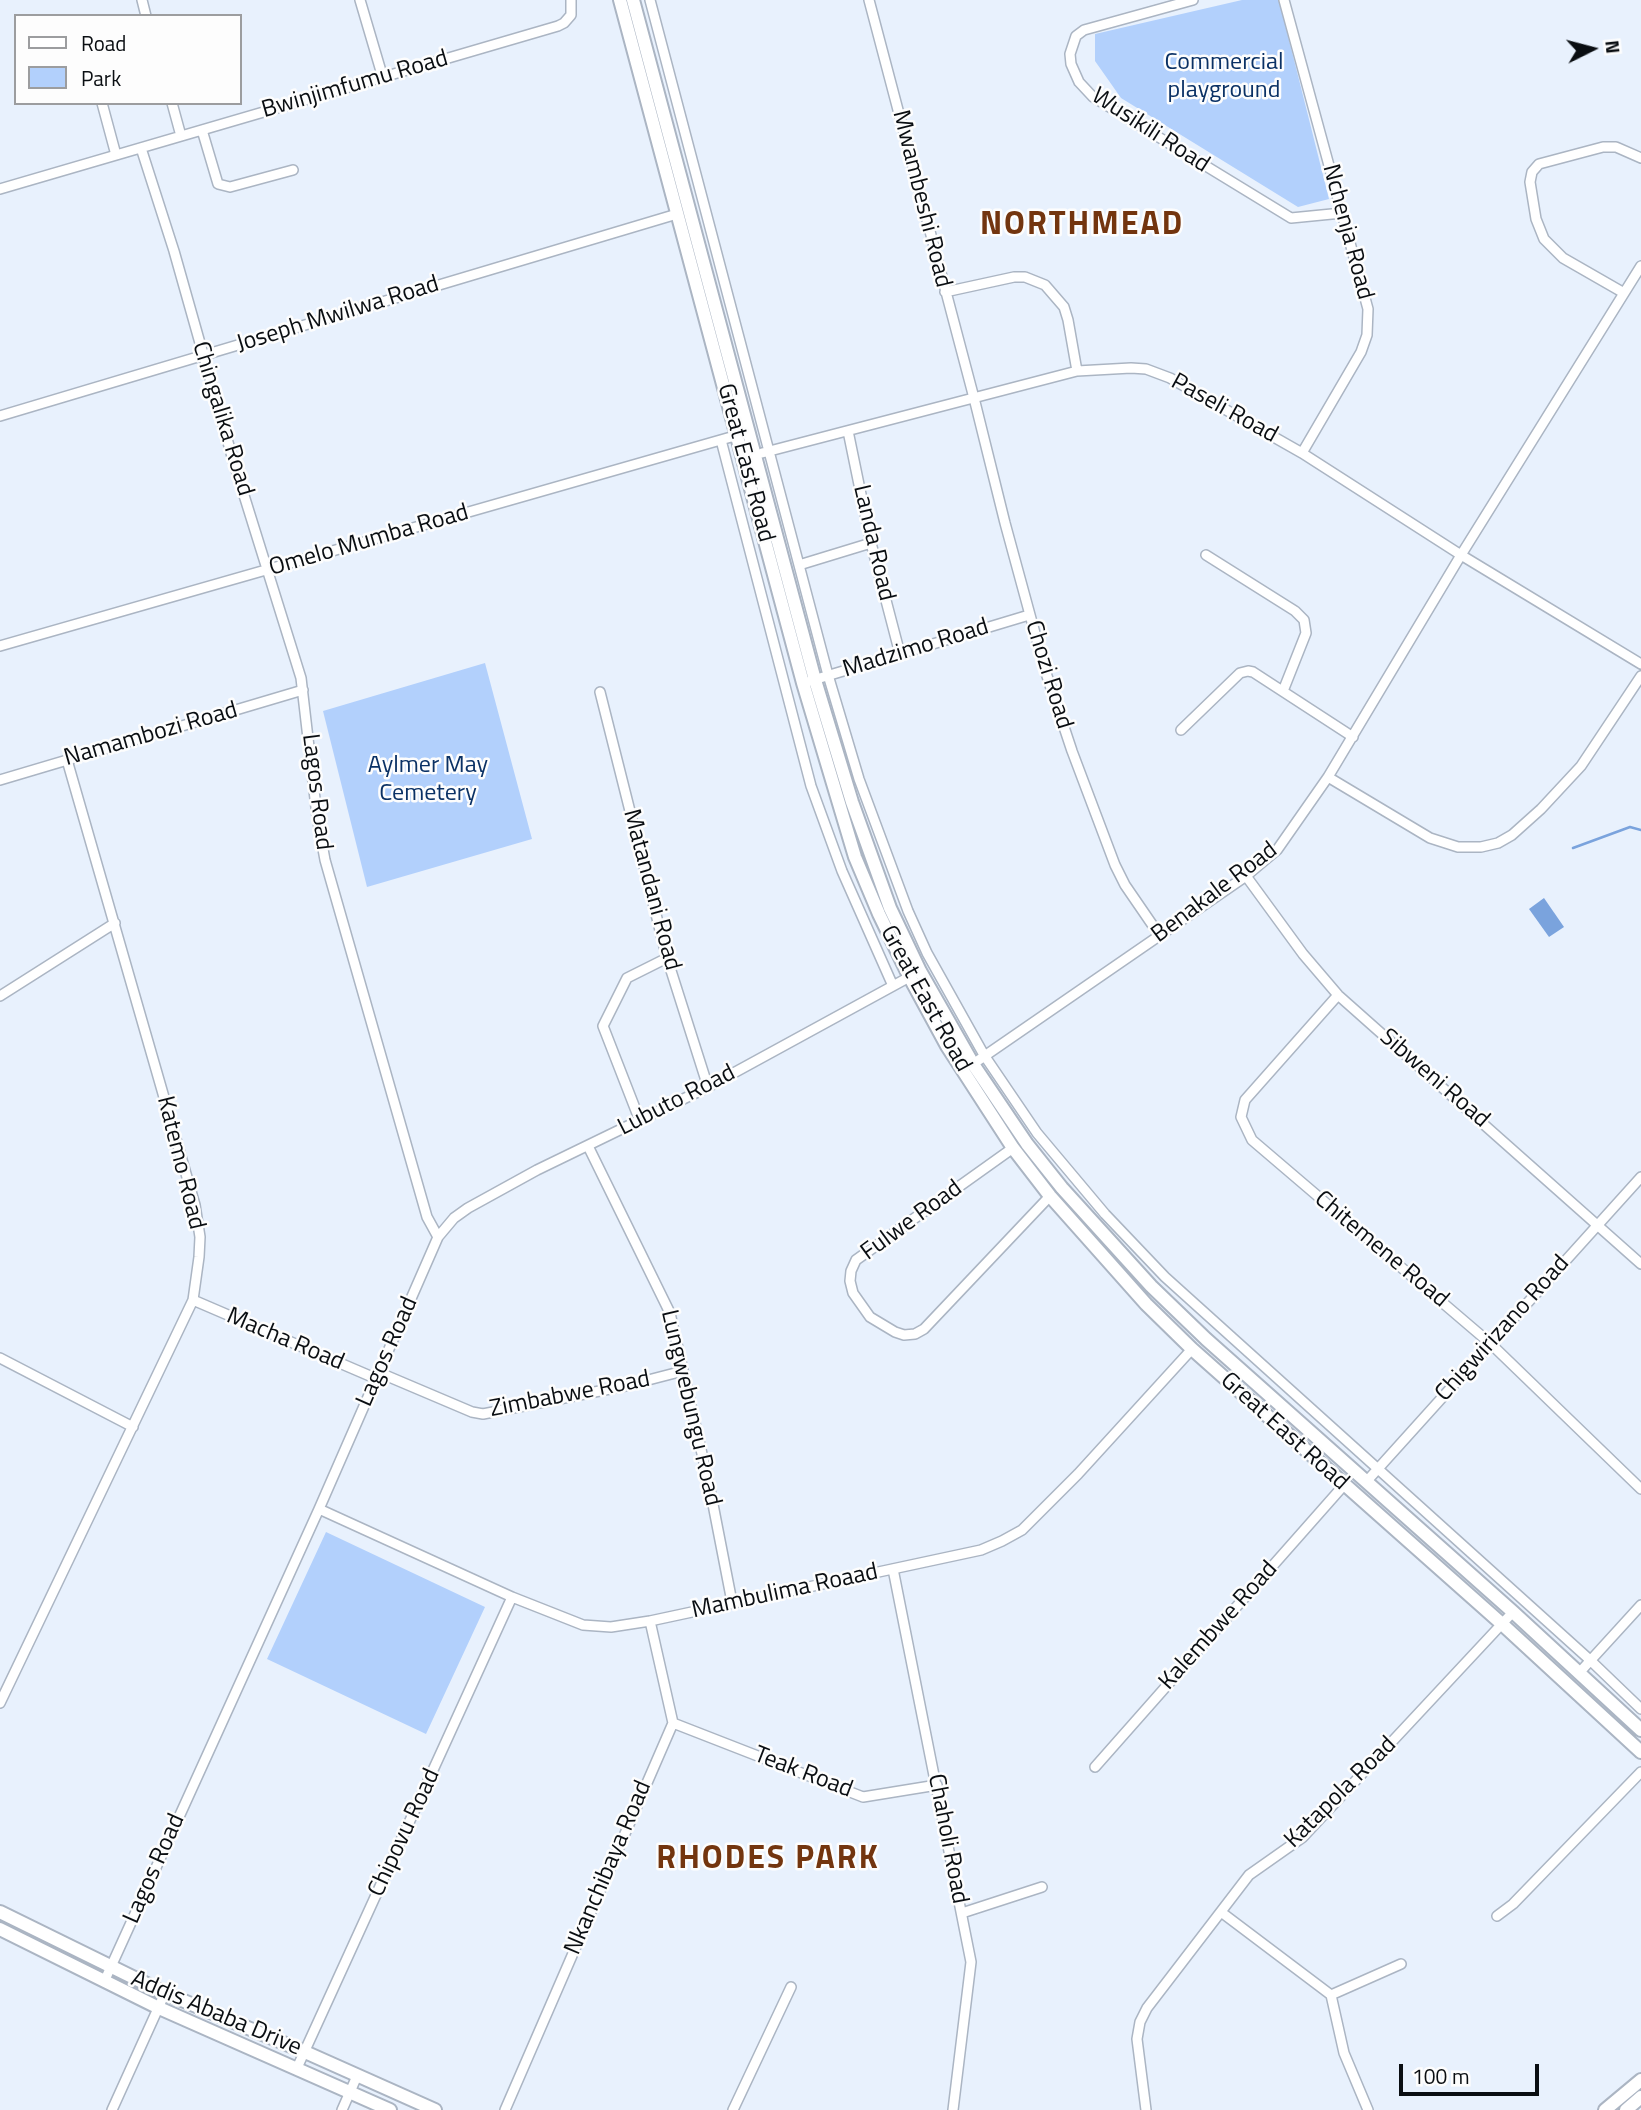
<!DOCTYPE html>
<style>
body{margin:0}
#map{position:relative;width:1641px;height:2110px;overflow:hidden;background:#e8f1fd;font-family:"Titillium Web",sans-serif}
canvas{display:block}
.legend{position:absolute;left:14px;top:14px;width:228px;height:91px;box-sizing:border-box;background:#fdfdfd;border:2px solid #9c9d9f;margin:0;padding:9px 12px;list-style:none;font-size:21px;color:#0a0e12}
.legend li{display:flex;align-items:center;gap:14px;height:35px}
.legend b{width:35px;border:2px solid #9c9d9f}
.north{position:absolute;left:1557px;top:14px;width:70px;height:70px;-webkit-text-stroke:5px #fdfdfd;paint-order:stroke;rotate:84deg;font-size:19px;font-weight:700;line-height:28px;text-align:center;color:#0a0e12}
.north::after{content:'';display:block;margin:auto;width:24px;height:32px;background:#0a0e12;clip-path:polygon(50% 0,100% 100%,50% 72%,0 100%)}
.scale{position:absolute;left:1399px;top:2064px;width:140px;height:32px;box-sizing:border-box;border:4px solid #0a0e12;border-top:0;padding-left:9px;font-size:21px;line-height:24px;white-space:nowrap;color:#0a0e12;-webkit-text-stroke:5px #fdfdfd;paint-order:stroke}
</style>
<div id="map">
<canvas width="1641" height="2110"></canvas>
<ul class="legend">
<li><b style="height:9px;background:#fff"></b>Road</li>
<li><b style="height:19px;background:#b2d0fc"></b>Park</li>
</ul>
<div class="north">N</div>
<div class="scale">100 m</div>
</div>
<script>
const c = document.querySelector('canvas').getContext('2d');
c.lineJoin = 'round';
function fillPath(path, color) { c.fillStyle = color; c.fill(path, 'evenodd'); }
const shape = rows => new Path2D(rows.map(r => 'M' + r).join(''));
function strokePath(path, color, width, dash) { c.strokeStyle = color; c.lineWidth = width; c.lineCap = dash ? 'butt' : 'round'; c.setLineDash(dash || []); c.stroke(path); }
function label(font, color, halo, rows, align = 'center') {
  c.font = font + ' "Titillium Web",sans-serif'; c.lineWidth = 5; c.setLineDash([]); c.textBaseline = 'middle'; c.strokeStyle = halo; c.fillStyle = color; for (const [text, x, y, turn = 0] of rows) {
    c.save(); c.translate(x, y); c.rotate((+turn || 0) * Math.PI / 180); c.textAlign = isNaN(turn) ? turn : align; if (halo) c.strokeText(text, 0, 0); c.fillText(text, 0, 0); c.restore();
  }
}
const green = shape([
 [1242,0,1279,0,1329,199,1298,207,1121,98,1095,61,1095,34],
 [485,663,532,839,367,887,323,711],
 [326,1532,485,1607,426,1734,267,1659]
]);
const water = shape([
 [1544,898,1564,927,1549,937,1529,909]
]);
const stream = shape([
 [1573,848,1630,827,1641,830]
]);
const minor = shape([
 [142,0,146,16],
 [360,0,383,78],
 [650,0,828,675,859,779,908,911,927,953,984,1055,1037,1133,1105,1214,1165,1277,1590,1660,1641,1709],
 [869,0,974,398,1005,523,1045,670,1072,751,1115,865,1125,885,1160,936],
 [1193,0,1084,30,1076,36,1070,54,1071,64,1079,82,1093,97,1291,218,1342,213],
 [1284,0,1368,309,1367,335,1361,352,1302,453],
 [102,103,116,155],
 [172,103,181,136],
 [202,130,218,184,230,187,293,170],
 [0,189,558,26,564,23,571,15,571,0],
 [945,292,1014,277,1025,277,1045,285,1064,307,1068,320,1077,371],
 [1624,293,1563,258,1544,239,1536,219,1530,182,1532,172,1539,164,1603,147,1616,147,1641,158],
 [0,416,677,214],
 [848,431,871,543,900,654],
 [721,440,811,786,842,871,893,986],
 [762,453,1077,371,1131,368,1146,369,1170,378,1302,453,1461,555,1641,664],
 [1206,555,1295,611,1304,620,1306,633,1283,691],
 [799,565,871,543],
 [0,646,738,435],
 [810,681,1029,615],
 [600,692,667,958,708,1087],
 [1181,730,1240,673,1248,671,1253,672,1353,737],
 [1328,777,1430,838,1458,847,1481,847,1498,843,1512,835,1541,809,1581,766,1641,676],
 [0,780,303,690],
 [1246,876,1303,954,1338,995,1641,1264],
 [1338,995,1245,1100,1241,1117,1252,1140,1491,1344,1641,1489],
 [0,996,115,923],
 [973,1064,1246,876,1277,850,1328,777,1461,555,1641,266],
 [640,1121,603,1026,627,978,667,958],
 [588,1146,670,1313,710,1489,732,1602],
 [1013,1148,856,1260,851,1271,850,1281,853,1293,870,1317,895,1332,904,1335,915,1334,924,1329,1050,1196],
 [438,1237,454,1218,468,1208,537,1170,708,1087,913,975],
 [193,1300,377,1379],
 [0,1358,133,1427],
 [380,1373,472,1412,483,1414,625,1386,683,1371],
 [1366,1482,1641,1177],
 [319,1509,512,1597,583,1625,611,1627,650,1621,981,1550,1002,1541,1022,1530,1078,1474,1192,1349],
 [893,1569,971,1962,953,2110],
 [1579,1673,1641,1605],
 [0,1703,193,1300,199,1257,200,1237,195,1205,67,760],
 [673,1723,863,1797,937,1785],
 [1095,1767,1344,1485],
 [1221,1912,1331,1995,1344,2053,1368,2110],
 [962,1913,1042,1887],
 [1497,1916,1513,1904,1641,1772],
 [104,1982,319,1509,438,1237,427,1217,325,860,317,816,301,678,233,460,174,251,141,148],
 [1331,1995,1401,1964],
 [297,2068,512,1597],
 [112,2110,165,1993],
 [342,2110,357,2076],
 [505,2110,673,1723,650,1621],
 [733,2110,791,1987],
 [1146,2110,1137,2039,1140,2022,1147,2008,1249,1875,1303,1837,1513,1612]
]);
const major = shape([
 [620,0,803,683,855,857,879,914,909,976,947,1046,1013,1148,1050,1196,1146,1304,1192,1349,1502,1624,1641,1752],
 [633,0,815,680,852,802,890,908,920,971,973,1064,1027,1144,1062,1188,1151,1286,1206,1339,1513,1612,1641,1730],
 [0,1912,165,1993,305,2052,435,2110],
 [0,1929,159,2008,390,2110],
 [1605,2110,1641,2080],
 [1626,2110,1641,2097]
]);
const parkNames = [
 ["Commercial",1224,63],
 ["playground",1224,91],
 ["Aylmer May",428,766],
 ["Cemetery",428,794]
];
const streetNames = [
 ["Bwinjimfumu Road",355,85,-16],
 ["Wusikili Road",1150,131,33],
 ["Mwambeshi Road",921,199,76],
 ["Nchenja Road",1347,232,75],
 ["Joseph Mwilwa Road",338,315,-17],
 ["Paseli Road",1224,409,29],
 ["Chingalika Road",222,419,73],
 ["Great East Road",745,463,75],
 ["Omelo Mumba Road",369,541,-16],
 ["Landa Road",873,543,77],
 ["Madzimo Road",916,649,-17],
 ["Chozi Road",1048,675,73],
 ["Namambozi Road",151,735,-16],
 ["Lagos Road",316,792,83],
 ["Matandani Road",651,890,75],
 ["Benakale Road",1215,893,-37],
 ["Great East Road",925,999,61],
 ["Sibweni Road",1434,1079,41],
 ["Lubuto Road",677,1101,-27],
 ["Katemo Road",180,1163,76],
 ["Fulwe Road",912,1221,-36],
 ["Chitemene Road",1381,1250,40],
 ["Chigwirizano Road",1503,1329,-48],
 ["Macha Road",285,1340,23],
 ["Lagos Road",388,1352,-66],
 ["Zimbabwe Road",570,1395,-11],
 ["Lungwebungu Road",690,1408,77],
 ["Great East Road",1284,1432,42],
 ["Mambulima Roaad",785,1592,-12],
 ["Kalembwe Road",1219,1626,-48],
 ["Teak Road",803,1773,21],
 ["Katapola Road",1341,1793,-45],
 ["Chipovu Road",405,1833,-65],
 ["Chaholi Road",947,1839,79],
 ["Nkanchibaya Road",609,1868,-67],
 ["Lagos Road",155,1869,-66],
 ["Addis Ababa Drive",216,2014,23]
];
const districtNames = [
 ["NORTHMEAD",1082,226],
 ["RHODES PARK",768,1860]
];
fillPath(green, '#b2d0fc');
fillPath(water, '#7aa3dd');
strokePath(stream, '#7aa3dd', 2.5);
strokePath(minor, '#abb5c3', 12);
strokePath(major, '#abb5c3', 16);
strokePath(minor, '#fff', 9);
strokePath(major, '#fff', 12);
label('24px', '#0a3165', '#fdfdfd', parkNames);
label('24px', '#0a0e12', '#fdfdfd', streetNames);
c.letterSpacing = '2px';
label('bold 32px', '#73350f', '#fdfdfd', districtNames);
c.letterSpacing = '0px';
</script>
